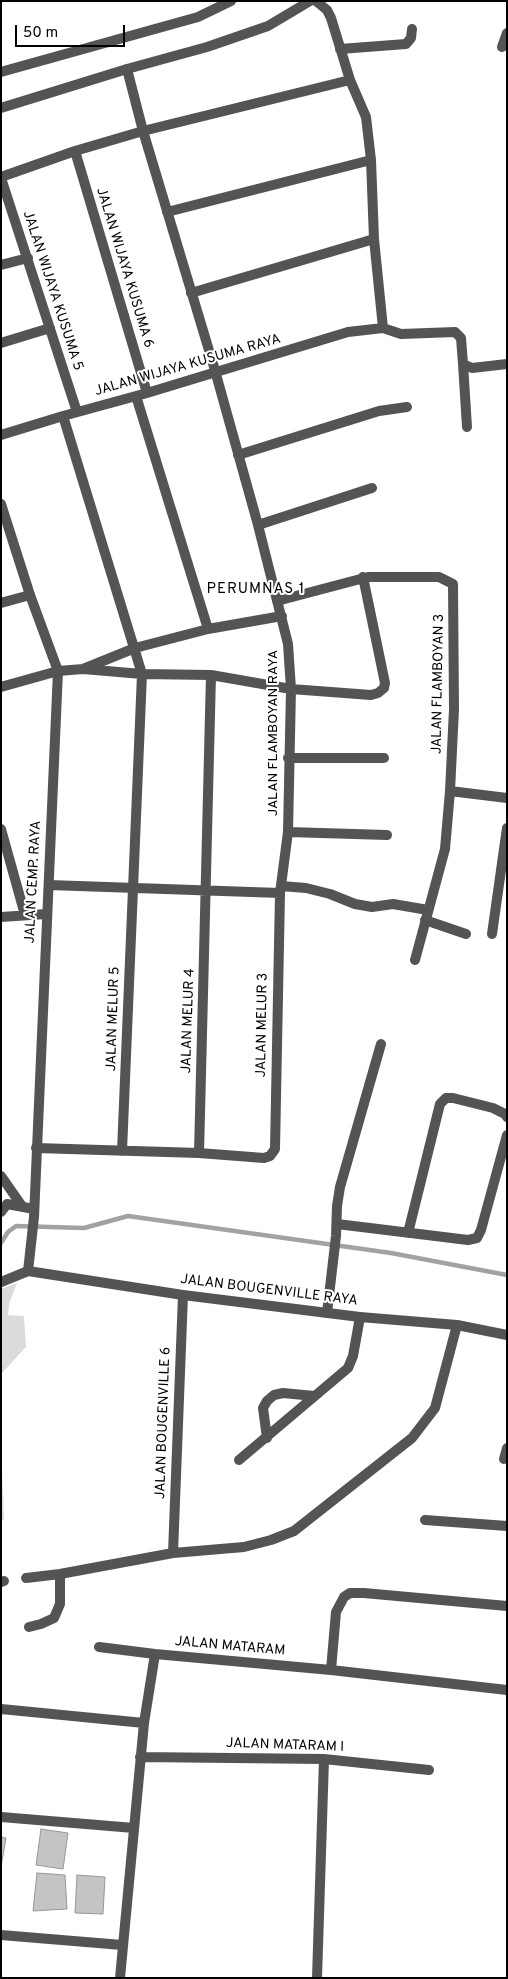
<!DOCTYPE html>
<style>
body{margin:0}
#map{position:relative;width:508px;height:1979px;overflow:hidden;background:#fff;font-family:Overpass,sans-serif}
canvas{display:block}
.frame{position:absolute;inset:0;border:2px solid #000;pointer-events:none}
.scale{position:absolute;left:15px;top:25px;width:110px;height:22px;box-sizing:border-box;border:2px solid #000;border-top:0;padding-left:6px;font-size:15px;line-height:18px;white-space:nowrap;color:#000;-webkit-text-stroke:4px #fff;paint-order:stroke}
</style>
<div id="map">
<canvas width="508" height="1979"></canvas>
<div class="frame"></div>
<div class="scale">50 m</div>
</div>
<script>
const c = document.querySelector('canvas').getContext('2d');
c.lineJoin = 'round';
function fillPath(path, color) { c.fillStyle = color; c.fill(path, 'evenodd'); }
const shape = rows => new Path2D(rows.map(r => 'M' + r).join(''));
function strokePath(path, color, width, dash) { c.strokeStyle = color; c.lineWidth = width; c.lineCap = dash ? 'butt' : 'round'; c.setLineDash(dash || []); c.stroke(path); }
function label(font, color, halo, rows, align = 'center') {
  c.font = font + ' Overpass,sans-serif'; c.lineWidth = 4; c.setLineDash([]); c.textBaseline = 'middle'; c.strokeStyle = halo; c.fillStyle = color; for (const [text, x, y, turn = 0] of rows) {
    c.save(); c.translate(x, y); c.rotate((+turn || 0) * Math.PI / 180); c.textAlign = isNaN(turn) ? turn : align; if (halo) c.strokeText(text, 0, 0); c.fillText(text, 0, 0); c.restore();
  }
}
const green = shape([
 [17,1283,9,1304,8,1315,24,1316,26,1347,1,1374,1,1289],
 [1,1446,4,1520,1,1520]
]);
const stream = shape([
 [1,1243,8,1232,16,1226,84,1228,128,1216,391,1253,507,1275]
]);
const building = shape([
 [41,1829,68,1833,63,1869,36,1865,41,1829],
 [1,1837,6,1838,1,1867,1,1837],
 [37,1873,65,1875,67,1909,33,1911,37,1873],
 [77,1875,105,1877,103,1914,75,1913,77,1875]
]);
const minor = shape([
 [316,1,327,10,331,18,350,80,366,117,371,160,374,239,383,328],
 [502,47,507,33],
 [340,49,406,44,411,38,412,29],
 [1,72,198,17,231,1],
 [75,151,147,393],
 [1,177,75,151,143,131,350,80],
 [1,178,77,412],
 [167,212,371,160],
 [1,265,28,258],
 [191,293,374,239],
 [1,343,50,328],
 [463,364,467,427],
 [136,396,208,629],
 [63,416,142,674,122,1151],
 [1,435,63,416,147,393,348,332,383,328,401,334,455,332,461,338,463,364,472,368,507,364],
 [238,455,379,411,407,407],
 [258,525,372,488],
 [277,601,368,577,439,577,453,584,454,709,450,791,445,849,415,960],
 [1,603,30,595],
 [83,669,142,674,211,675,291,689,371,695,378,693,384,688,385,683,363,577],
 [1,687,58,671,83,669,135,648,208,629,282,616],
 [288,758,384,758],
 [450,791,507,798],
 [1,829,25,915],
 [288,832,387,835],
 [49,885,280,893],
 [281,886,306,888,330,894,355,904,372,907,393,904,428,910],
 [1,917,46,914],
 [425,920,466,934],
 [492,934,507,828],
 [36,1148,199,1153,264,1158,270,1156,275,1149,280,893,288,832,291,689,288,644,258,525,214,367,143,131,127,69],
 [199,1153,211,675],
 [1,1176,22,1206],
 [1,1212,7,1204,34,1209],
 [337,1224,468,1240,477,1238,481,1230,507,1135],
 [408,1233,440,1104,446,1098,453,1098,493,1108,505,1114,507,1117],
 [1,1282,28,1271],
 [327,1313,336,1236,337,1206,340,1187,381,1044],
 [267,1438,263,1408,267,1401,274,1395,283,1393,314,1396],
 [504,1459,507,1448],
 [239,1460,348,1368,353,1356,360,1317],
 [425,1520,507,1526],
 [173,1553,183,1295],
 [26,1578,60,1574,173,1553,244,1547,271,1540,294,1531,412,1438,435,1408,457,1325],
 [1,1582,4,1581],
 [29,1627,41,1624,54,1618,60,1604,60,1574],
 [99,1647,155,1654,331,1670,507,1690],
 [331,1670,336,1612,344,1597,350,1593,364,1593,507,1606],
 [1,1709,144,1723],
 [140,1757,324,1759,429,1770],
 [1,1817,134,1828],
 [1,1935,122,1945],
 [120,1978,144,1723,155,1654],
 [317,1978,324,1759]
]);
const tertiary = shape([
 [1,108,127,69,207,47,268,26,310,1],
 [1,504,30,595,58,671,34,1217,28,1271,183,1295,360,1317,457,1325,507,1335]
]);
const streetNames = [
 ["JALAN WIJAYA KUSUMA 6",124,268,73],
 ["JALAN WIJAYA KUSUMA 5",52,291,72],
 ["JALAN WIJAYA KUSUMA RAYA",188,366,-16],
 ["JALAN FLAMBOYAN 3",439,684,-89],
 ["JALAN FLAMBOYAN RAYA",274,733,-90],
 ["JALAN CEMP. RAYA",34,882,-87],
 ["JALAN MELUR 5",114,1019,-88],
 ["JALAN MELUR 4",189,1021,-88],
 ["JALAN MELUR 3",263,1025,-89],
 ["JALAN BOUGENVILLE RAYA",269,1291,7],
 ["JALAN BOUGENVILLE 6",164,1423,-88],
 ["JALAN MATARAM",230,1647,5],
 ["JALAN MATARAM I",285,1746,2]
];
const neighbourhoodNames = [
 ["PERUMNAS 1",256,590]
];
fillPath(green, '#dbdbdb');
strokePath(stream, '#a2a2a2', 4.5);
fillPath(building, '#c4c4c4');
strokePath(building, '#989898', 1);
strokePath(minor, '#545454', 10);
strokePath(tertiary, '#545454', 10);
label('14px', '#000', '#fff', streetNames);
c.letterSpacing = '1px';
label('15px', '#000', '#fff', neighbourhoodNames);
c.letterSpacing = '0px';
</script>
